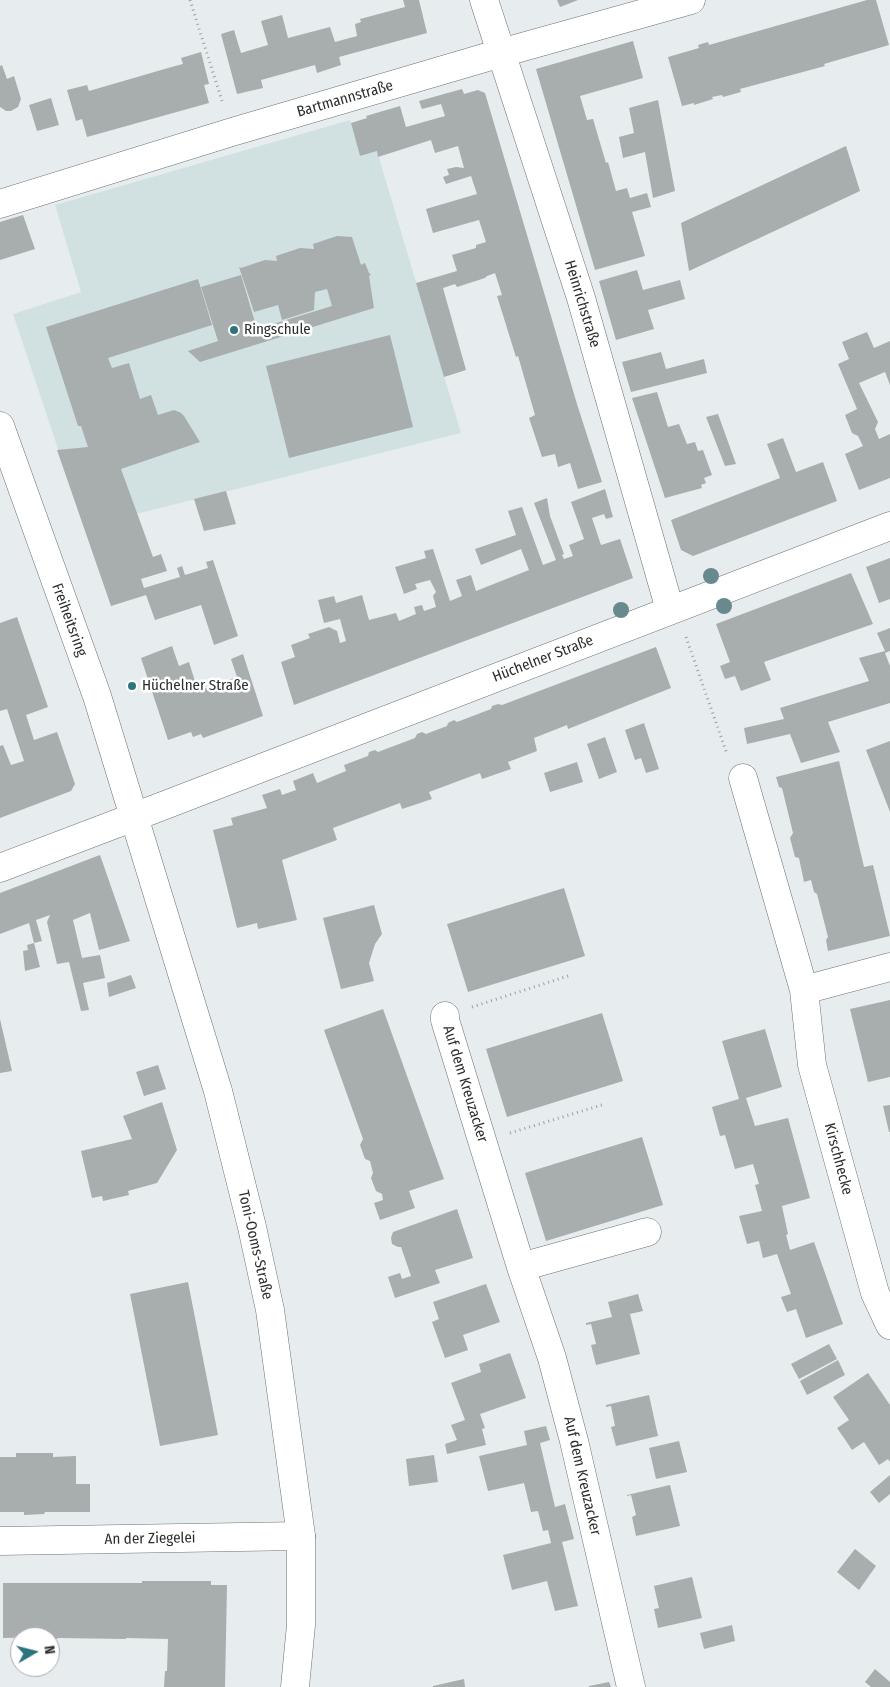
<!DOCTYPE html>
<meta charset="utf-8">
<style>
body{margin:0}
#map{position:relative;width:890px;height:1687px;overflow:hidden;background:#e7edee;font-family:"Fira Sans Condensed",sans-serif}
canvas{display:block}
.north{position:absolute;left:10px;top:1627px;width:50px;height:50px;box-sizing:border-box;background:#fff;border:1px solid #ababab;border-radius:50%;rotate:82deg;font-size:14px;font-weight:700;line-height:20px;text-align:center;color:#2c2e2e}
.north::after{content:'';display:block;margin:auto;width:18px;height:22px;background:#2d757e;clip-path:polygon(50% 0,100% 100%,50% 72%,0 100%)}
</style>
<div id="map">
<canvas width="890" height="1687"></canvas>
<div class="north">N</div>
</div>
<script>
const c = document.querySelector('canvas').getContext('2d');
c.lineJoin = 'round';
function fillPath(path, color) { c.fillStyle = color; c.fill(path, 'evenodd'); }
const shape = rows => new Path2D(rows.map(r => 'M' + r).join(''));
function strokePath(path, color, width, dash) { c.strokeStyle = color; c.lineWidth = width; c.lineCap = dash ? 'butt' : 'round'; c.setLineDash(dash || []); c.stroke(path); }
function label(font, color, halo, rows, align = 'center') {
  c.font = font + ' "Fira Sans Condensed",sans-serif'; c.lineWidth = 5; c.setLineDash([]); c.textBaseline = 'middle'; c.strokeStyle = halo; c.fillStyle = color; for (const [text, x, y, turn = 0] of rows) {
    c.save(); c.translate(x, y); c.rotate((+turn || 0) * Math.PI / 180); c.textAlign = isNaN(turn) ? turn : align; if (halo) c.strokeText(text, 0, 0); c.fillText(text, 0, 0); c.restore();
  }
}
const built = shape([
 [350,120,360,156,377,151,461,433,84,527,13,314,81,292,55,205]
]);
const building = shape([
 [403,0,419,0,427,33,339,57,341,65,317,73,315,65,261,80,263,88,237,94,221,34,234,30,241,53,251,50,268,45,261,21,282,15,288,38,330,27,335,42,357,36,355,24,361,22,360,19,405,7],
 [557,0,578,0,560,7],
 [867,0,876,0,889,45,824,64,825,66,740,89,741,92,723,97,722,95,712,97,713,99,694,105,694,103,682,106,668,57,699,48,698,45,708,42,709,45],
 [633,41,643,78,580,96,587,120,593,119,606,163,608,162,616,191,627,188,630,198,647,193,651,207,632,212,645,256,595,270,536,69],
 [201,52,209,84,204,85,209,103,87,137,82,119,76,121,67,90,87,85,89,91,168,68,183,64,181,58],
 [2,65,7,79,14,76,21,99,18,107,11,111,6,111,0,107,0,66],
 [462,89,464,94,478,90,485,93,577,404,602,482,578,489,570,463,558,467,555,454,542,457,529,418,535,415,518,356,516,357,497,296,502,295,495,273,487,276,485,278,457,287,455,284,443,288,466,370,444,377,416,283,457,271,452,255,476,248,476,245,486,242,479,220,433,233,426,209,477,194,471,176,446,184,443,177,449,175,447,169,456,167,464,168,458,146,435,153,431,140,378,157,377,151,360,156,351,123,367,118,366,116,400,106,406,127,445,116,441,104,422,109,419,101],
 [51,98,59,125,37,131,29,105],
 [658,100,675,191,653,198,645,152,623,158,619,137,634,133,629,108],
 [846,146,860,191,689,271,681,223],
 [23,215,35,249,0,260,0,222],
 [337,236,352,237,361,265,365,263,369,273,371,275,369,276,374,308,200,362,188,351,218,341,201,287,241,275,257,329,332,306,327,289,315,292,314,310,282,320,278,305,254,312,239,267,241,268,265,260,277,261,276,256,300,248,314,249,313,244],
 [637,270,643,290,680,280,685,299,648,310,654,329,616,340,599,281],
 [198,279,212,325,108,358,112,368,129,363,140,399,151,395,158,415,174,410,181,413,184,416,200,442,121,469,153,557,161,554,167,571,141,579,144,588,180,577,177,568,182,566,185,575,208,568,206,562,213,560,238,636,214,645,201,605,155,620,146,595,111,606,57,450,88,447,81,426,78,426,46,327],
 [867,332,874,348,890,341,890,385,885,372,859,383,878,422,875,429,879,439,890,434,890,478,859,490,845,454,863,446,858,436,852,433,845,415,857,409,838,364,849,359,842,342],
 [390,335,413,427,289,458,266,366],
 [661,352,666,369,704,359,707,373,631,392,622,362],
 [657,392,668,427,679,424,687,444,695,442,698,451,703,450,712,475,704,478,706,483,701,485,702,488,665,498,632,398],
 [718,414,736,464,725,466,706,417],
 [783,438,796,472,823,462,837,501,693,556,681,550,671,520,780,478,767,444],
 [605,489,613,517,606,519,604,514,592,518,601,545,620,539,633,578,294,705,281,662,295,657,291,645,310,638,308,634,329,627,337,631,340,643,346,641,340,619,324,623,318,600,334,596,336,603,362,595,369,620,396,613,399,621,416,614,414,607,422,605,424,611,436,607,433,596,436,592,430,580,415,584,417,589,404,594,395,567,426,558,424,551,433,549,450,601,462,596,456,580,471,575,476,591,529,570,521,549,481,565,475,549,516,535,508,511,522,507,543,565,556,560,534,503,547,498,550,516,564,554,562,555,564,559,573,556,569,545,584,539,571,502],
 [226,491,236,524,204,531,194,499],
 [890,558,890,599,879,603,866,567],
 [851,573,873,624,764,662,771,680,741,691,735,676,725,679,720,666,730,662,716,624],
 [17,617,48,707,26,715,34,740,57,732,75,784,71,791,0,818,0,746,3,745,11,765,24,761,7,709,0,711,0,623],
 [890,628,890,651,885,653,890,666,890,703,828,722,840,752,801,763,790,734,747,744,744,728,784,719,780,708,869,681,859,658,885,651,877,633],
 [172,646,179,666,189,662,198,691,237,677,231,659,243,654,263,716,203,738,201,734,193,737,191,732,168,740,141,658],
 [656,647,671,688,568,729,567,725,534,738,537,751,508,762,511,769,482,779,480,773,429,792,432,799,402,809,400,803,333,828,337,840,282,860,297,920,258,929,257,923,237,928,213,830,233,825,231,818,267,808,262,795,280,789,282,795,296,790,293,781,313,773,317,783,346,771,344,765,368,756,369,752,375,750,378,752,415,738,417,734,422,732,426,734,447,726,448,723,454,720,457,722,491,709,492,706,498,704,502,705],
 [644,723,659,769,646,773,641,758,635,760,625,730],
 [605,737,617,772,599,779,587,744],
 [890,741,890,812,866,750],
 [839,761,864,867,873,865,890,936,828,951,826,940,828,937,817,894,814,892,811,880,804,882,799,858,795,857,790,838,793,833,782,788,779,787,776,777],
 [577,762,583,782,550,792,544,773],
 [100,855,130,941,99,950,90,913,73,920,82,958,100,955,105,978,83,983,89,1010,81,1011,69,962,57,964,47,922,50,915,36,920,42,941,34,943,40,967,25,971,23,951,28,950,27,945,34,943,29,923,0,934,0,893],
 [564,888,585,956,468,992,447,924],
 [374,905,382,934,375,944,369,963,374,981,341,989,323,918],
 [131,975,136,988,109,997,107,983],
 [890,1000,890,1077,868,1082,850,1009],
 [383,1009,444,1179,409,1191,415,1208,380,1220,374,1203,383,1200,382,1194,376,1191,371,1178,373,1173,370,1161,365,1159,360,1145,363,1139,324,1030],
 [602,1013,623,1081,507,1117,486,1049],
 [0,1019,12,1071,0,1073],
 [765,1029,782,1087,746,1098,755,1126,788,1118,810,1198,782,1206,788,1234,786,1235,790,1250,814,1242,843,1324,806,1338,796,1309,787,1312,781,1297,791,1294,777,1254,763,1258,759,1241,747,1244,739,1216,762,1211,755,1185,759,1184,753,1164,735,1169,725,1135,720,1136,712,1107,739,1099,722,1041],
 [158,1065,166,1089,144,1096,136,1072],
 [162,1102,177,1150,157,1183,128,1191,129,1195,103,1201,102,1196,92,1198,81,1151,132,1139,123,1116],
 [890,1105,890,1132,889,1132,883,1106],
 [642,1137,663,1205,546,1241,525,1173],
 [457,1209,473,1258,435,1270,440,1283,395,1298,388,1277,400,1273,402,1279,411,1276,401,1247,398,1247,392,1244,391,1238,393,1232],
 [188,1282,218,1435,160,1446,130,1294],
 [486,1284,500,1322,463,1335,468,1350,445,1358,432,1322,439,1319,433,1302],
 [638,1294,643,1311,630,1314,640,1354,596,1365,591,1345,596,1344,591,1324,586,1325,586,1323,612,1317,608,1302],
 [829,1344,837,1359,799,1379,791,1364],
 [510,1353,526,1398,480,1414,485,1428,482,1429,486,1445,447,1454,445,1444,457,1440,451,1425,465,1420,451,1383,481,1372,479,1364],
 [838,1360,845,1375,807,1395,800,1381],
 [868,1373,890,1405,890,1462,888,1459,879,1465,864,1442,852,1450,844,1438,837,1428,849,1420,833,1397],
 [649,1395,658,1436,616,1446,611,1427,615,1426,611,1406,606,1407,606,1405],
 [546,1426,550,1440,540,1443,555,1507,565,1504,574,1539,562,1542,578,1606,555,1611,547,1581,512,1590,503,1555,551,1543,548,1530,543,1531,538,1511,531,1512,524,1483,488,1491,479,1456,527,1445,524,1431],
 [679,1441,687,1472,656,1479,649,1448],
 [16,1453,53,1453,53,1457,76,1456,76,1484,90,1484,90,1512,45,1512,44,1514,24,1515,24,1512,0,1512,0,1457,16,1457],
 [434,1455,438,1482,409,1486,406,1459],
 [890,1475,890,1494,879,1503,870,1492],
 [670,1485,680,1526,636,1536,632,1517,636,1515,631,1495,627,1496,627,1495],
 [855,1549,876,1566,859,1590,837,1572],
 [692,1577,702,1618,658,1628,654,1609,659,1608,654,1586],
 [142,1581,211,1581,211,1585,227,1585,225,1687,164,1687,165,1671,167,1671,168,1639,126,1638,126,1639,58,1638,57,1639,50,1639,50,1637,3,1638,3,1583,142,1583],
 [732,1625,735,1641,704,1649,700,1633],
 [875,1669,890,1682,890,1687,871,1687,865,1682],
 [464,1679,465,1687,433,1687,433,1686],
 [609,1682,611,1687,589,1687,589,1686]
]);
const path = shape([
 [190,0,223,104],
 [686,637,727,754],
 [472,1007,571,975],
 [510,1133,605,1104]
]);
const minor = shape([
 [484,0,581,298,670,610],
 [0,204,232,132,501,53,691,0],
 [743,778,804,990,812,1065,875,1293,890,1325],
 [0,868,134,817],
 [804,990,890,967],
 [445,1016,445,1020,521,1267,552,1358,574,1441,631,1687],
 [521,1267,647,1232],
 [0,1541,301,1536]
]);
const tertiary = shape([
 [134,817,890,526]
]);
const secondary = shape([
 [0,426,97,696,218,1091,252,1227,270,1310,301,1536,301,1625,295,1687]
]);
const trees = [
 [711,576],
 [724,606],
 [621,610]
];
const markers = [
 [234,330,5,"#2d757e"],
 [132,686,5,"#2d757e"]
];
const streetNames = [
 ["Bartmannstraße",345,99,-16],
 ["Heinrichstraße",582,304,73],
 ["Freiheitsring",69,620,70],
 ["Hüchelner Straße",543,659,-21],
 ["Auf dem Kreuzacker",465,1084,73],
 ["Kirschhecke",838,1159,75],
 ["Toni-Ooms-Straße",255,1245,77],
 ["Auf dem Kreuzacker",582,1476,77],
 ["An der Ziegelei",150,1539,-1]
];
const poiNames = [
 ["Ringschule",244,330],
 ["Hüchelner Straße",142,686]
];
fillPath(built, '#d1e1e2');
fillPath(building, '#a8adae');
strokePath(minor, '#6d7272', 29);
strokePath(tertiary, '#6d7272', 29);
strokePath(secondary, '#6d7272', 29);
strokePath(path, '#9b9fa0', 3, [1, 4]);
strokePath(minor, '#fff', 28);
strokePath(tertiary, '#fff', 28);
strokePath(secondary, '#fff', 28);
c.fillStyle = '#688a8e';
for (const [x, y] of trees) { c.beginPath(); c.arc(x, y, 8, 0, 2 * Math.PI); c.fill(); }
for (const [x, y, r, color] of markers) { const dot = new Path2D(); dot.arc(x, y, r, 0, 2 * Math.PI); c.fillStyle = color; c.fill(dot); strokePath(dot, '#fff', 2); }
label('15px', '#2c2e2e', '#fff', streetNames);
label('15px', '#2c2e2e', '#fff', poiNames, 'left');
</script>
